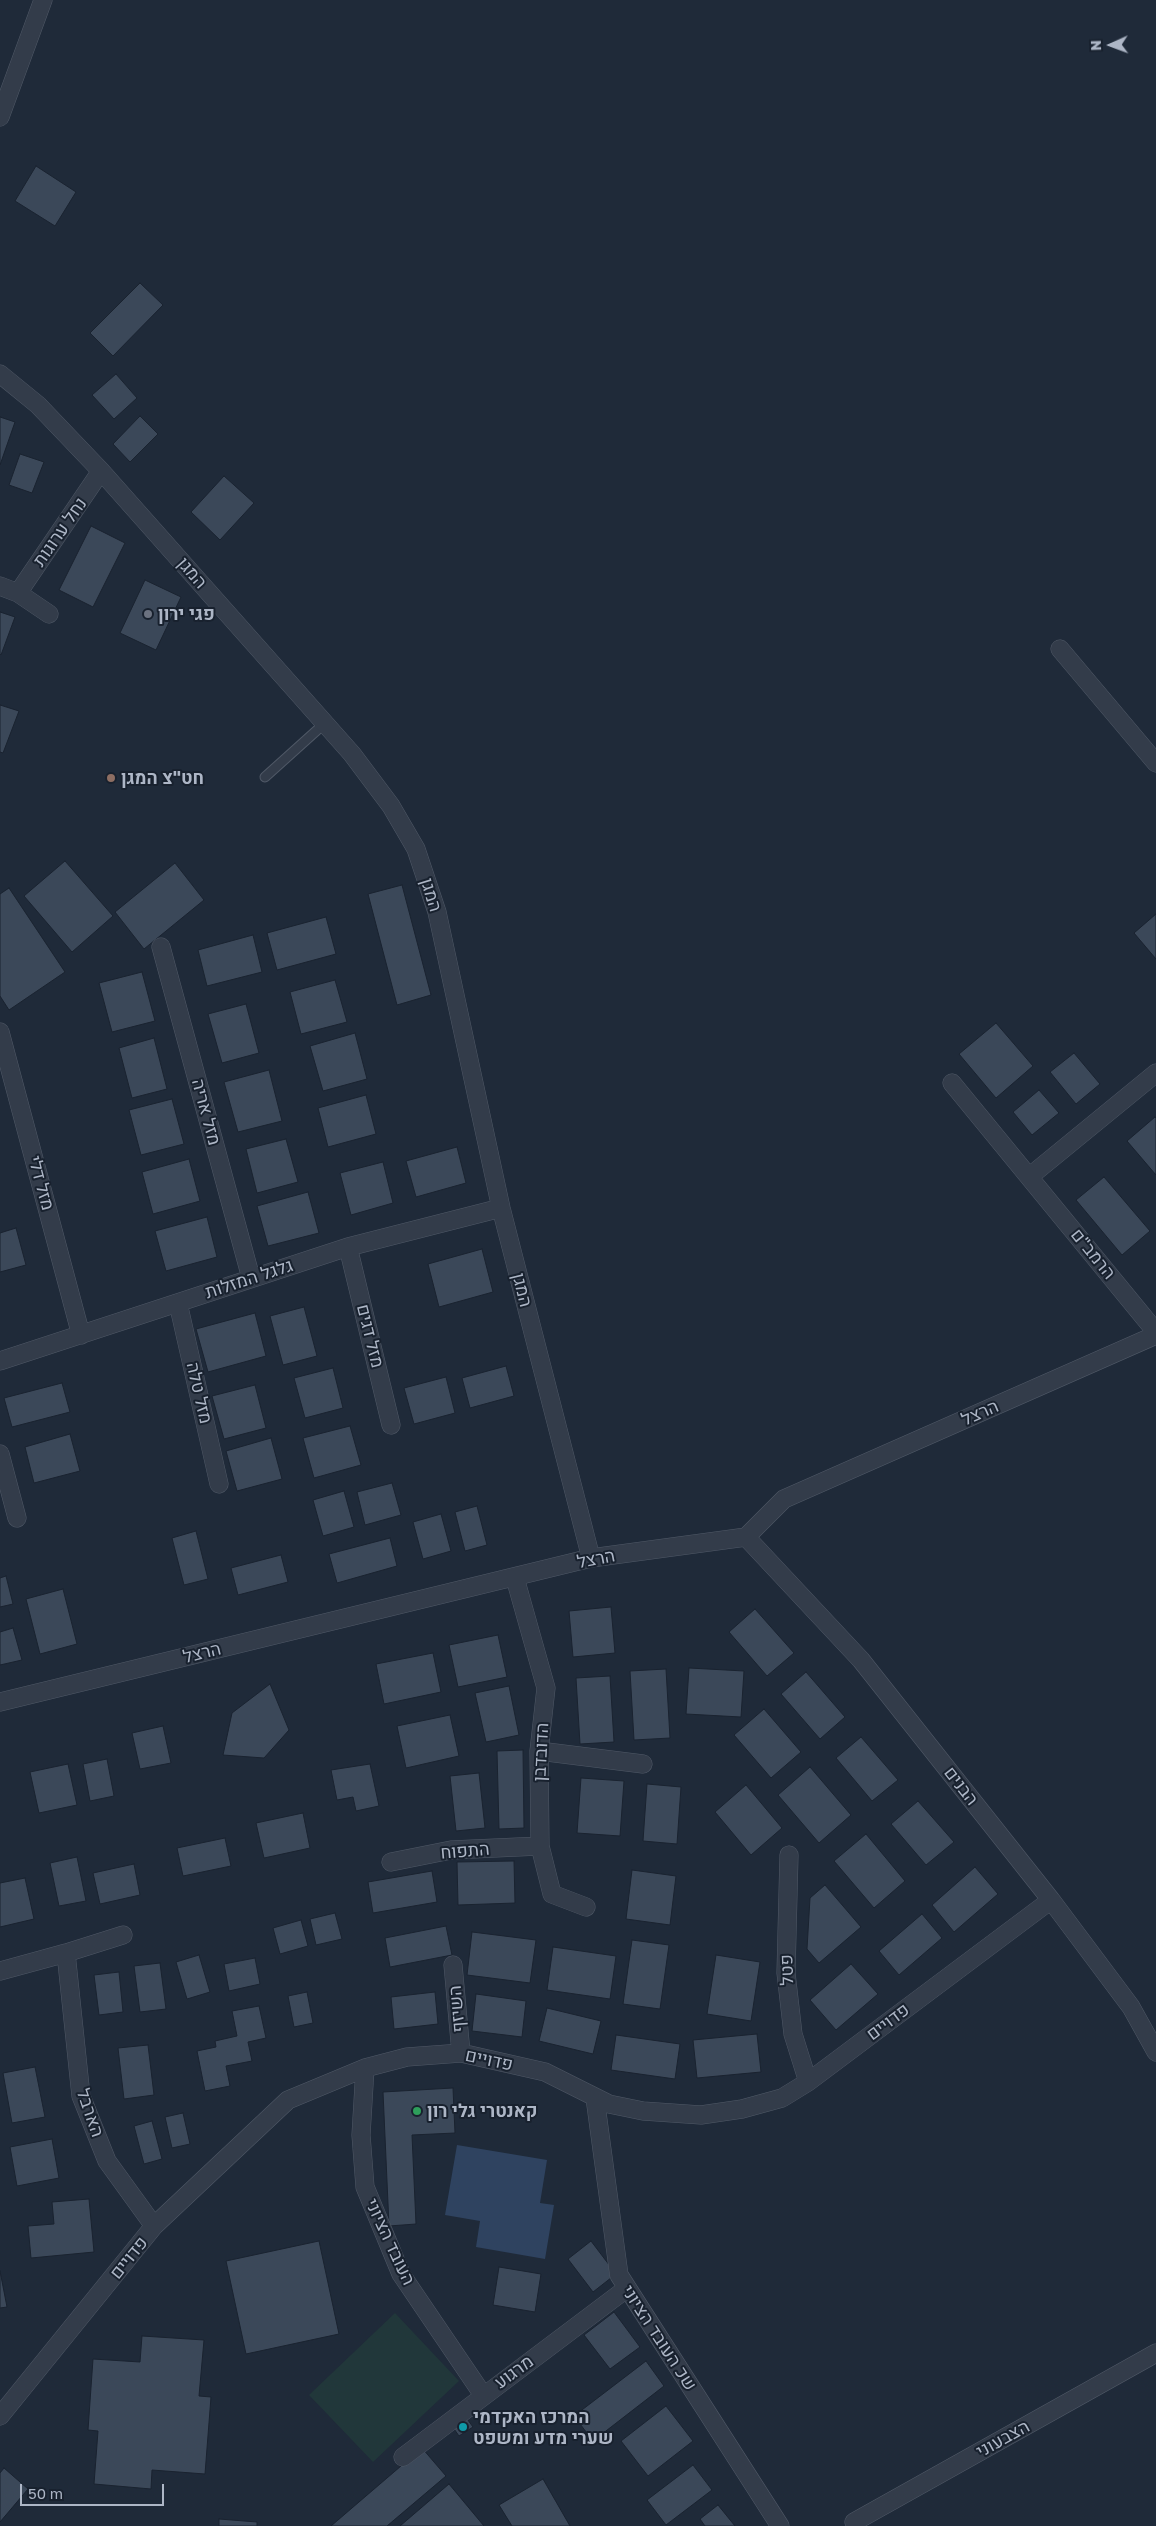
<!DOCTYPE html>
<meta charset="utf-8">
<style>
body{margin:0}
#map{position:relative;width:1156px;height:2526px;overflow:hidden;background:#1f2a39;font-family:"Golos Text",sans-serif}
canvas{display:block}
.north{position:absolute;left:1086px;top:20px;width:50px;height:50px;-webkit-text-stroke:4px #18212e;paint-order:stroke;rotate:268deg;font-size:14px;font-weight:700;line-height:20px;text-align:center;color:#adb6c6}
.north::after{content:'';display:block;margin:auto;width:18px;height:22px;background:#adb6c6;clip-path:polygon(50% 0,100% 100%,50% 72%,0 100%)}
.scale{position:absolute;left:20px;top:2484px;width:144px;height:22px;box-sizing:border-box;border:2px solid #adb6c6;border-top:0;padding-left:6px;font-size:15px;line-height:18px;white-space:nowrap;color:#adb6c6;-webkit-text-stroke:4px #18212e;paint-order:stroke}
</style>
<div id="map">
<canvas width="1156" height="2526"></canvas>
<div class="north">N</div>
<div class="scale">50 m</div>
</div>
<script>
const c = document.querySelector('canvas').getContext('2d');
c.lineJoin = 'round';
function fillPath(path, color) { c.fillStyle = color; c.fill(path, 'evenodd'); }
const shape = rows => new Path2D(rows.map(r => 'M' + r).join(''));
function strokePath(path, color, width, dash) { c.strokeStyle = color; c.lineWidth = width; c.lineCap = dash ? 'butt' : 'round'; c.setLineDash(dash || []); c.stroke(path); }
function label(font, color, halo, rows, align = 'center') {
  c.font = font + ' "Golos Text",Heebo,sans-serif'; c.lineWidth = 4; c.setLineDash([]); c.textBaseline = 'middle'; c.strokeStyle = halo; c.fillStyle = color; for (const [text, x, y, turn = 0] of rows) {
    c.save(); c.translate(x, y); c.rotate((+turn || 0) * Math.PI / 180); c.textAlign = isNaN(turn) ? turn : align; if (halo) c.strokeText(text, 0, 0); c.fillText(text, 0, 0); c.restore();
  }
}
const green = shape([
 [395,2313,459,2381,373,2462,309,2395]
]);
const water = shape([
 [457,2145,547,2160,540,2203,554,2205,545,2259,476,2247,480,2221,445,2215]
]);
const building = shape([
 [36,166,76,192,55,226,15,201,36,166],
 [140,283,163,305,113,356,90,333,140,283],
 [116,374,137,398,114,419,92,395,116,374],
 [140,416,158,434,130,462,113,444,140,416],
 [0,417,15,422,0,465,0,417],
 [20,454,44,462,32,493,9,485,20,454],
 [224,476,254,503,220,540,191,512,224,476],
 [91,526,125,543,93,607,59,590,91,526],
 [145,580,181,597,156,650,120,633,145,580],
 [0,612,15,617,1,655,0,654,0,612],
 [0,705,19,711,3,753,0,752,0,705],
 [65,861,113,916,72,952,24,896,65,861],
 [175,863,204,900,144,949,115,912,175,863],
 [402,885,431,995,397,1005,368,894,402,885],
 [9,888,65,972,9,1010,0,996,0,894,9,888],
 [1156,914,1156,959,1134,933,1156,914],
 [326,917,336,954,277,970,267,933,326,917],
 [253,935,262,972,207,986,198,950,253,935],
 [142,972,155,1021,112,1032,99,983,142,972],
 [335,980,347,1022,301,1034,290,992,335,980],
 [246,1004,259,1053,222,1063,208,1014,246,1004],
 [996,1023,1033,1066,996,1098,959,1054,996,1023],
 [355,1033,367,1079,323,1091,310,1046,355,1033],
 [154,1038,167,1089,132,1098,119,1048,154,1038],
 [1074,1053,1100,1084,1076,1104,1050,1072,1074,1053],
 [269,1070,282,1121,238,1132,224,1082,269,1070],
 [1039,1090,1059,1113,1032,1135,1013,1112,1039,1090],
 [366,1095,376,1134,328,1147,318,1108,366,1095],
 [172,1099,184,1144,141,1155,129,1110,172,1099],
 [1155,1117,1156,1118,1156,1175,1127,1141,1155,1117],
 [286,1139,298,1182,257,1193,246,1149,286,1139],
 [457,1147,466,1183,416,1197,406,1161,457,1147],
 [189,1159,200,1201,153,1214,142,1172,189,1159],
 [383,1162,393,1203,351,1215,340,1173,383,1162],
 [1104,1177,1150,1231,1122,1255,1076,1200,1104,1177],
 [308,1192,319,1233,268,1246,257,1206,308,1192],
 [207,1217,217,1257,166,1271,155,1231,207,1217],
 [16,1228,26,1265,0,1272,0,1233,16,1228],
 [482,1249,493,1292,439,1307,428,1264,482,1249],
 [304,1307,317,1356,283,1365,270,1316,304,1307],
 [255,1313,266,1356,208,1372,196,1329,255,1313],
 [506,1366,514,1396,470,1408,462,1378,506,1366],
 [333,1368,343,1408,305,1418,294,1378,333,1368],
 [446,1377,455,1413,414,1424,404,1388,446,1377],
 [62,1383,70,1412,12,1427,4,1398,62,1383],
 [255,1385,266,1428,224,1439,212,1396,255,1385],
 [350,1426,361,1465,314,1478,303,1438,350,1426],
 [70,1434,80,1471,34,1483,25,1447,70,1434],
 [271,1438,282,1479,237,1491,226,1451,271,1438],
 [392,1483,401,1515,365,1525,357,1492,392,1483],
 [344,1491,354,1527,323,1536,313,1500,344,1491],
 [477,1506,487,1545,465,1551,455,1512,477,1506],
 [441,1514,451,1551,423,1559,413,1522,441,1514],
 [196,1531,208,1579,184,1585,172,1538,196,1531],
 [390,1538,397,1566,337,1583,329,1554,390,1538],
 [281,1555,288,1582,238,1595,231,1568,281,1555],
 [6,1576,13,1604,0,1607,0,1578,6,1576],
 [63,1589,77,1644,40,1654,26,1599,63,1589],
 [611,1607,615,1653,573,1657,569,1611,611,1607],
 [755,1609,794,1653,767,1676,729,1632,755,1609],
 [13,1628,22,1660,0,1665,0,1632,13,1628],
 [498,1635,507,1677,458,1687,449,1645,498,1635],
 [433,1653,441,1692,384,1704,376,1664,433,1653],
 [689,1668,744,1671,741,1717,686,1714,689,1668],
 [666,1669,670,1738,634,1740,630,1671,666,1669],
 [806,1672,845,1717,820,1739,781,1694,806,1672],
 [610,1676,614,1742,580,1744,576,1678,610,1676],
 [270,1684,289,1730,264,1758,223,1755,232,1713,270,1684],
 [509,1686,519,1735,486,1742,475,1693,509,1686],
 [764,1709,801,1752,771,1778,734,1735,764,1709],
 [450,1715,459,1756,406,1768,397,1726,450,1715],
 [163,1726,171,1763,140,1769,132,1733,163,1726],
 [861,1737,898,1780,872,1801,836,1758,861,1737],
 [523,1750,524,1828,499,1829,497,1751,523,1750],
 [107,1759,114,1796,90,1801,83,1764,107,1759],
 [68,1764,77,1805,39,1813,30,1772,68,1764],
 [370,1764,379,1806,356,1811,353,1797,337,1800,331,1770,370,1764],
 [810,1767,851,1815,819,1843,778,1795,810,1767],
 [479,1773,485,1828,456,1831,450,1776,479,1773],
 [581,1778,624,1781,620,1836,577,1833,581,1778],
 [647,1784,681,1787,677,1844,643,1841,647,1784],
 [746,1785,782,1828,751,1855,715,1812,746,1785],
 [918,1801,954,1842,926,1865,891,1824,918,1801],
 [303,1813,310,1848,264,1858,256,1823,303,1813],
 [866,1834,905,1881,874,1908,834,1861,866,1834],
 [225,1838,231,1866,183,1876,177,1848,225,1838],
 [77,1857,86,1901,59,1906,50,1863,77,1857],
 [514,1861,515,1903,458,1905,457,1862,514,1861],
 [134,1864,140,1895,100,1904,93,1873,134,1864],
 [975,1867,998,1894,954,1932,932,1905,975,1867],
 [632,1870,676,1876,670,1925,626,1919,632,1870],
 [432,1871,437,1902,373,1913,368,1882,432,1871],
 [25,1878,34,1919,0,1927,0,1883,25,1878],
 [825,1885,861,1927,819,1963,807,1949,810,1898,825,1885],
 [335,1913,342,1939,316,1945,310,1919,335,1913],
 [922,1914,942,1938,899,1975,879,1951,922,1914],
 [301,1920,308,1946,280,1954,273,1928,301,1920],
 [446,1926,452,1955,390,1967,385,1938,446,1926],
 [472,1932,536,1940,530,1983,467,1975,472,1932],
 [632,1940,669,1945,660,2009,623,2004,632,1940],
 [553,1947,616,1956,610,1999,547,1990,553,1947],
 [199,1955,210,1992,187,1999,176,1962,199,1955],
 [716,1955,760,1962,751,2021,707,2014,716,1955],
 [255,1958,260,1984,229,1991,224,1964,255,1958],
 [160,1963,166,2009,140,2012,134,1966,160,1963],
 [851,1964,878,1994,836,2030,810,2000,851,1964],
 [119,1972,123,2012,99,2015,94,1975,119,1972],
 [307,1992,313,2023,294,2027,288,1996,307,1992],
 [435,1992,438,2024,394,2029,391,1997,435,1992],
 [476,1994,526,2001,522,2037,472,2031,476,1994],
 [259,2006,266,2038,248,2042,252,2061,226,2066,230,2086,205,2091,197,2051,216,2047,215,2041,237,2036,232,2011,259,2006],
 [547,2008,601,2021,593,2054,539,2041,547,2008],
 [757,2034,761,2072,697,2078,693,2040,757,2034],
 [616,2035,680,2044,675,2079,611,2070,616,2035],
 [148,2045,154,2095,124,2099,118,2048,148,2045],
 [35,2067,45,2117,12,2123,3,2073,35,2067],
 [453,2088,455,2133,412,2135,416,2224,389,2226,383,2092,453,2088],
 [183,2113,190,2144,172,2148,165,2117,183,2113],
 [152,2121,162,2159,144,2164,134,2126,152,2121],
 [52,2139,59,2178,17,2186,10,2147,52,2139],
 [89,2199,94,2252,31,2258,28,2226,54,2224,52,2202,89,2199],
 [319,2241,339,2334,246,2354,226,2261,319,2241],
 [591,2241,616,2274,593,2292,568,2259,591,2241],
 [499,2267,541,2274,535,2312,493,2305,499,2267],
 [0,2271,7,2307,0,2308,0,2271],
 [614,2312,640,2347,610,2369,584,2335,614,2312],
 [142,2336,204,2340,199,2396,211,2397,205,2474,152,2470,151,2489,94,2484,98,2431,88,2430,93,2359,140,2362,142,2336],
 [646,2361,664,2386,593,2441,574,2416,646,2361],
 [666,2406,693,2441,648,2476,621,2441,666,2406],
 [465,2416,473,2427,459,2436,452,2426,465,2416],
 [422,2448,446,2476,387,2526,331,2526,422,2448],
 [693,2465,712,2490,666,2525,647,2500,693,2465],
 [4,2468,28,2489,0,2522,0,2473,4,2468],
 [543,2479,570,2526,512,2526,499,2505,543,2479],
 [449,2484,484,2526,400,2526,449,2484],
 [718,2505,735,2526,705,2526,700,2519,718,2505],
 [219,2519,257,2522,257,2526,219,2526,219,2519]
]);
const lane = shape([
 [265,777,325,723]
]);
const street = shape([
 [0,117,43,0],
 [0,374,38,405,101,471,352,754,391,806,416,849,437,912,501,1208,591,1558],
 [0,586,18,593,101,471],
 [18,593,49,614],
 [1060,649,1156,763],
 [161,947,251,1278],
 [0,1032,81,1335],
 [952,1083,1156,1332],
 [1029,1177,1156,1073],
 [348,1247,391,1425],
 [178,1303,219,1484],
 [0,1361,348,1247,501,1208],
 [0,1454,17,1518],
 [746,1537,861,1660,1051,1900,1131,2007,1156,2052],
 [515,1578,546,1688,539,1751,540,1846,552,1894,586,1907],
 [0,1702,591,1558,746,1537,784,1499,1156,1335],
 [539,1751,643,1764],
 [789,1855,786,1973,793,2034,808,2082],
 [391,1862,451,1850,540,1846],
 [66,1953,123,1935],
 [453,1965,461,2053],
 [0,1971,66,1953,81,2096,107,2161,154,2226],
 [365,2068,361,2135,365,2187,401,2274,483,2395],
 [595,2098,619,2275,780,2526],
 [0,2416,154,2226,288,2100,365,2068,407,2057,461,2053,545,2072,609,2104,643,2111,701,2115,742,2109,782,2098,808,2082,1051,1900],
 [403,2457,626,2289],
 [856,2526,854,2522,1156,2353]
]);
const markers = [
 [148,614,5,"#6b7280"],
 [111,778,5,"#8d6e63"],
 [417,2111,5,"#2e9e5b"],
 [463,2427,5,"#0f9aa8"]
];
const streetNames = [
 ["נחל ערוגות",60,532,-55],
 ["המגן",192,573,49],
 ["המגן",431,895,73],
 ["מזל אריה",206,1112,75],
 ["מזל דלי",41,1183,75],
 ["הרמב\"ם",1093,1254,51],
 ["גלגל המזלות",249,1279,-18],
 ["המגן",522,1290,76],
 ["מזל דגים",370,1336,76],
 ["מזל טלה",199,1393,77],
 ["הרצל",980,1413,-24],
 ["הרצל",596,1559,-11],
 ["הרצל",202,1653,-14],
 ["הדובדבן",541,1752,-87],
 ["הבנים",961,1786,52],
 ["התפוח",465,1851,-5],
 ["פטל",787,1970,-92],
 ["השיזף",457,2009,-95],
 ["פדויים",888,2022,-37],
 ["פדויים",489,2060,12],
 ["הארבל",90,2113,71],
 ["העובד הציוני",390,2242,65],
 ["פדויים",129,2258,-51],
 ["שכ העובד הציוני",659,2338,57],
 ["מרגוע",514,2372,-36],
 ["הצבעוני",1003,2439,-29]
];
const poiNames = [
 ["פגי ירון",158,614],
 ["חט\"צ המגן",121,778],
 ["קאנטרי גלי רון",427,2111],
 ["המרכז האקדמי",473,2417],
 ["שערי מדע ומשפט",473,2438]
];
fillPath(green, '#21373a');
fillPath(water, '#2f4360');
fillPath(building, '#3b4859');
strokePath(building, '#1a2330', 1);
strokePath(lane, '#505967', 11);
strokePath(street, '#505967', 19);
strokePath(lane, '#333c4a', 9);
strokePath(street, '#333c4a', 18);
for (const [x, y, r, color] of markers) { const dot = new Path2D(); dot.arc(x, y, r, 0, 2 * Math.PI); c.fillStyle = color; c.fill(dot); strokePath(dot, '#18212e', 2); }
label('18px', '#adb6c6', '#18212e', streetNames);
label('bold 18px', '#adb6c6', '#18212e', poiNames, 'left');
</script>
